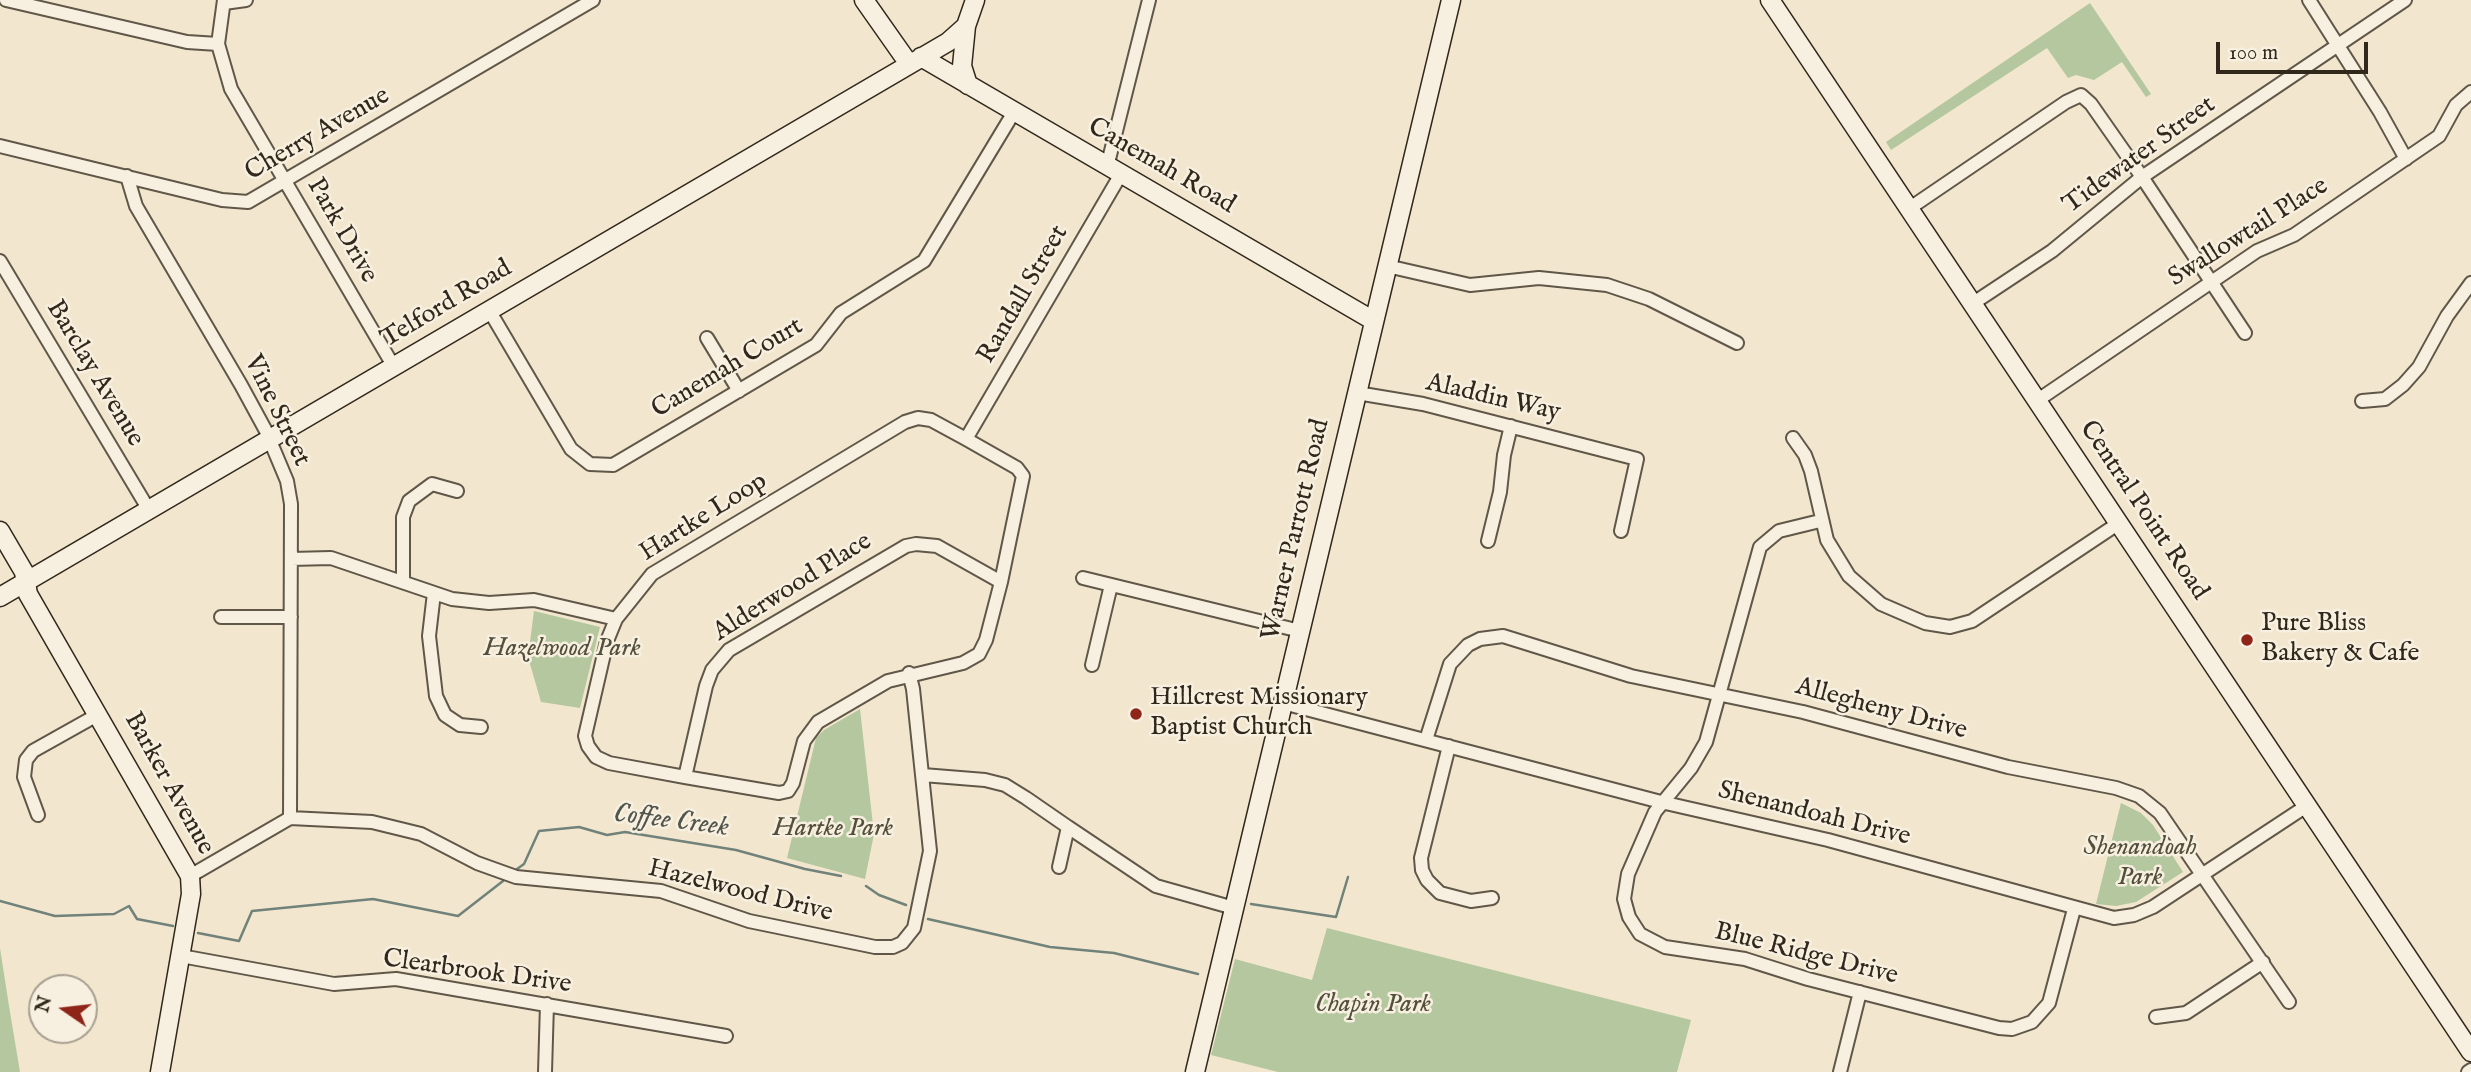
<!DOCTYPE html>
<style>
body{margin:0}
#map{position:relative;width:2471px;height:1072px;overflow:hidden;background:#f2e7ce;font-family:"IM FELL English",serif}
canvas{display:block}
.north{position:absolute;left:28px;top:974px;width:70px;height:70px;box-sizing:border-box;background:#f7efdf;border:2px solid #a89f91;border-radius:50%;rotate:284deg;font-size:19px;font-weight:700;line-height:28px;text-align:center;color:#31271b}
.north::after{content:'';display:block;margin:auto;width:24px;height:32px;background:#8f2418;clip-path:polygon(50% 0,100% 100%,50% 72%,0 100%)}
.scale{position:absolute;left:2216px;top:42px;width:152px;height:32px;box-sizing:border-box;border:4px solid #31271b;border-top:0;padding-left:9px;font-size:21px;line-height:24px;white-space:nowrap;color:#31271b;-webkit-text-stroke:5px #f7efdf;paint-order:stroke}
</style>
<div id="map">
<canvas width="2471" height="1072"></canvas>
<div class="north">N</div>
<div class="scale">100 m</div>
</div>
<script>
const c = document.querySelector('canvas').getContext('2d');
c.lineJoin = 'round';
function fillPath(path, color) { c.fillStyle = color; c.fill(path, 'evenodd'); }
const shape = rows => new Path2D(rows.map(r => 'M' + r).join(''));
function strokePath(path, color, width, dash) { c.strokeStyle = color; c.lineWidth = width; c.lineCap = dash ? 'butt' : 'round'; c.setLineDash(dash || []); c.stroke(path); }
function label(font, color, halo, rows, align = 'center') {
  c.font = font + ' "IM FELL English",serif'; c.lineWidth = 5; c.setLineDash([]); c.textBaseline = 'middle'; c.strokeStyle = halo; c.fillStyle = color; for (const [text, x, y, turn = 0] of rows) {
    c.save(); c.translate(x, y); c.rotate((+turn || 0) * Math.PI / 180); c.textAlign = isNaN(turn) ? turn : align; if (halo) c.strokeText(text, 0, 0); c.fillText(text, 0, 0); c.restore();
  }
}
const green = shape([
 [2090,3,2151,94,2146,97,2122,62,2094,80,2076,75,2068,78,2047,48,1891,150,1886,142],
 [534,611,600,627,580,708,541,702,528,657],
 [860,709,874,834,865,879,787,858,816,738,824,730],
 [2121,803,2141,813,2153,825,2183,872,2136,902,2116,906,2096,904],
 [1327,928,1691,1020,1677,1072,1278,1072,1211,1055,1235,959,1312,980],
 [0,948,9,1006,20,1072,0,1072]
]);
const stream = shape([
 [517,869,524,864,539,831,579,827,607,835,625,832,736,850,805,869,841,876],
 [866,886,879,895,906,905],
 [0,901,55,916,114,914,129,906,137,919,173,926],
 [1251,904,1336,917,1348,877],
 [928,919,1050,947,1114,953,1198,974],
 [198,933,239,941,252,911,373,899,458,916,503,881]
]);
const street = shape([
 [6,0,187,42,218,44],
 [224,0,218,44,231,89,394,367],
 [2309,0,2380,112,2406,159],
 [224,3,246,0],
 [0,146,222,200,248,202,593,0],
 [1107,167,1149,0],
 [127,176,136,206,241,385,266,431,287,481,291,504,290,818],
 [1910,208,2066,102,2081,95,2091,104,2142,177,2245,333],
 [0,261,149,510],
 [1387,266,1470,285,1539,278,1607,285,1649,299,1737,343],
 [1972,304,2052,251,2142,177,2405,0],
 [489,310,571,449,590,464,613,465,816,345,841,313,924,261,1014,112],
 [707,338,739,391],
 [1357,393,1423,404,1637,459,1621,531],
 [2038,400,2257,251,2294,235,2439,136,2456,105,2471,92],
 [2362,401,2385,399,2403,385,2419,367,2447,316,2471,283],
 [918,418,931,420,966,439,1017,468,1023,476,1001,582,986,640,979,654,963,663,888,681,818,722,804,741,793,783,788,791,779,793,685,777,609,763,596,757,588,746,585,736,607,641,616,619,652,574,905,422,918,418],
 [1793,438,1805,455,1811,471,1827,540,1849,576,1881,604,1925,623,1950,627,1972,621,2119,523],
 [966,439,1121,174],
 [1820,521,1779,531,1760,547,1706,742,1691,768,1655,812,1628,874,1624,899,1629,917,1640,934,1665,947,1745,959,1808,979,1999,1028,2012,1029,2032,1022,2049,1003,2074,909],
 [1488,541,1500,492,1504,455,1511,426],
 [291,559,331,558,452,599,489,603,534,600,616,619],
 [1083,578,1300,631],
 [403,580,403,517,409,501,432,484,457,491],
 [434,593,429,636,436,696,445,715,460,725,481,727],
 [221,617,291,617],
 [1092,665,1111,585],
 [1283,703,1661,802,1828,840,2114,918,2134,915,2153,907,2308,805],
 [1426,740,1450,664,1468,645,1480,639,1503,636,1631,676,1803,712,2008,767,2116,788,2139,796,2160,813,2289,1002],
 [1449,746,1421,858,1422,870,1427,880,1440,893,1471,901,1492,898],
 [923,775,985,780,1005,785,1026,798,1068,827,1059,867],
 [685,777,706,686,712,670,729,650,906,546,916,544,937,546,1001,582],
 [38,815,24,777,26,760,33,751,99,714],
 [1068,827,1156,886,1234,908],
 [190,876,290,818,372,822,421,834,477,863,516,877,661,891,749,921,875,947,893,947,902,943,914,928,930,851,913,689,909,673],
 [181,956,334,984,396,979,726,1036],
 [2156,1017,2186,1013,2263,962],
 [545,1072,547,1004],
 [1840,1072,1860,992],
 [2468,1072,2471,1070]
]);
const secondary = shape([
 [864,0,909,64],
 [1770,0,2471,1052],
 [966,26,962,66,968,85],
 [921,57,1374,321],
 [0,531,24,572,28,594,190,876,191,894,160,1072],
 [0,597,948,42,966,26,975,0],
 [1195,1072,1451,0]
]);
const markers = [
 [2247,640,7,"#8f2418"],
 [1136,714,7,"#8f2418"]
];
const streetNames = [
 ["Cherry Avenue",318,135,-30],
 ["Tidewater Street",2140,156,-36],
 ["Canemah Road",1161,167,30],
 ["Park Drive",341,231,60],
 ["Swallowtail Place",2249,233,-32],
 ["Randall Street",1024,295,-60],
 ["Telford Road",447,305,-31],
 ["Canemah Court",728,369,-31],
 ["Barclay Avenue",94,374,59],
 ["Aladdin Way",1493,399,13],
 ["Vine Street",276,411,64],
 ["Central Point Road",2143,511,56],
 ["Hartke Loop",704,518,-32],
 ["Warner Parrott Road",1297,530,-77],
 ["Alderwood Place",793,588,-32],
 ["Allegheny Drive",1881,710,15],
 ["Barker Avenue",168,784,61],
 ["Shenandoah Drive",1814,815,14],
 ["Hazelwood Drive",740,892,14],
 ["Blue Ridge Drive",1806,955,14],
 ["Clearbrook Drive",477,973,8]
];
const poiNames = [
 ["Pure Bliss",2261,625],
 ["Bakery & Cafe",2261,655],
 ["Hillcrest Missionary",1150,699],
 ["Baptist Church",1150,729]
];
const parkNames = [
 ["Hazelwood Park",562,650],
 ["Hartke Park",833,830],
 ["Shenandoah",2140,849],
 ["Park",2140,879],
 ["Chapin Park",1373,1006]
];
const waterNames = [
 ["Coffee Creek",671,822,7]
];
fillPath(green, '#b4c79e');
strokePath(stream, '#71827a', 2.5);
strokePath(street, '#615748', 16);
strokePath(secondary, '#31271b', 21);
strokePath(street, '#f7efdf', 12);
strokePath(secondary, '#f7efdf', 18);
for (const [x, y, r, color] of markers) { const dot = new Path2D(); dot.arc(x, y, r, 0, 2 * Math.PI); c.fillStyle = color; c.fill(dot); strokePath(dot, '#f7efdf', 2.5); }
label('26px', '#31271b', '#f7efdf', streetNames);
label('26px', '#31271b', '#f7efdf', poiNames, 'left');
label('italic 26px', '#524f3c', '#f7efdf', parkNames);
label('italic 28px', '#51554b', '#f7efdf', waterNames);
</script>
